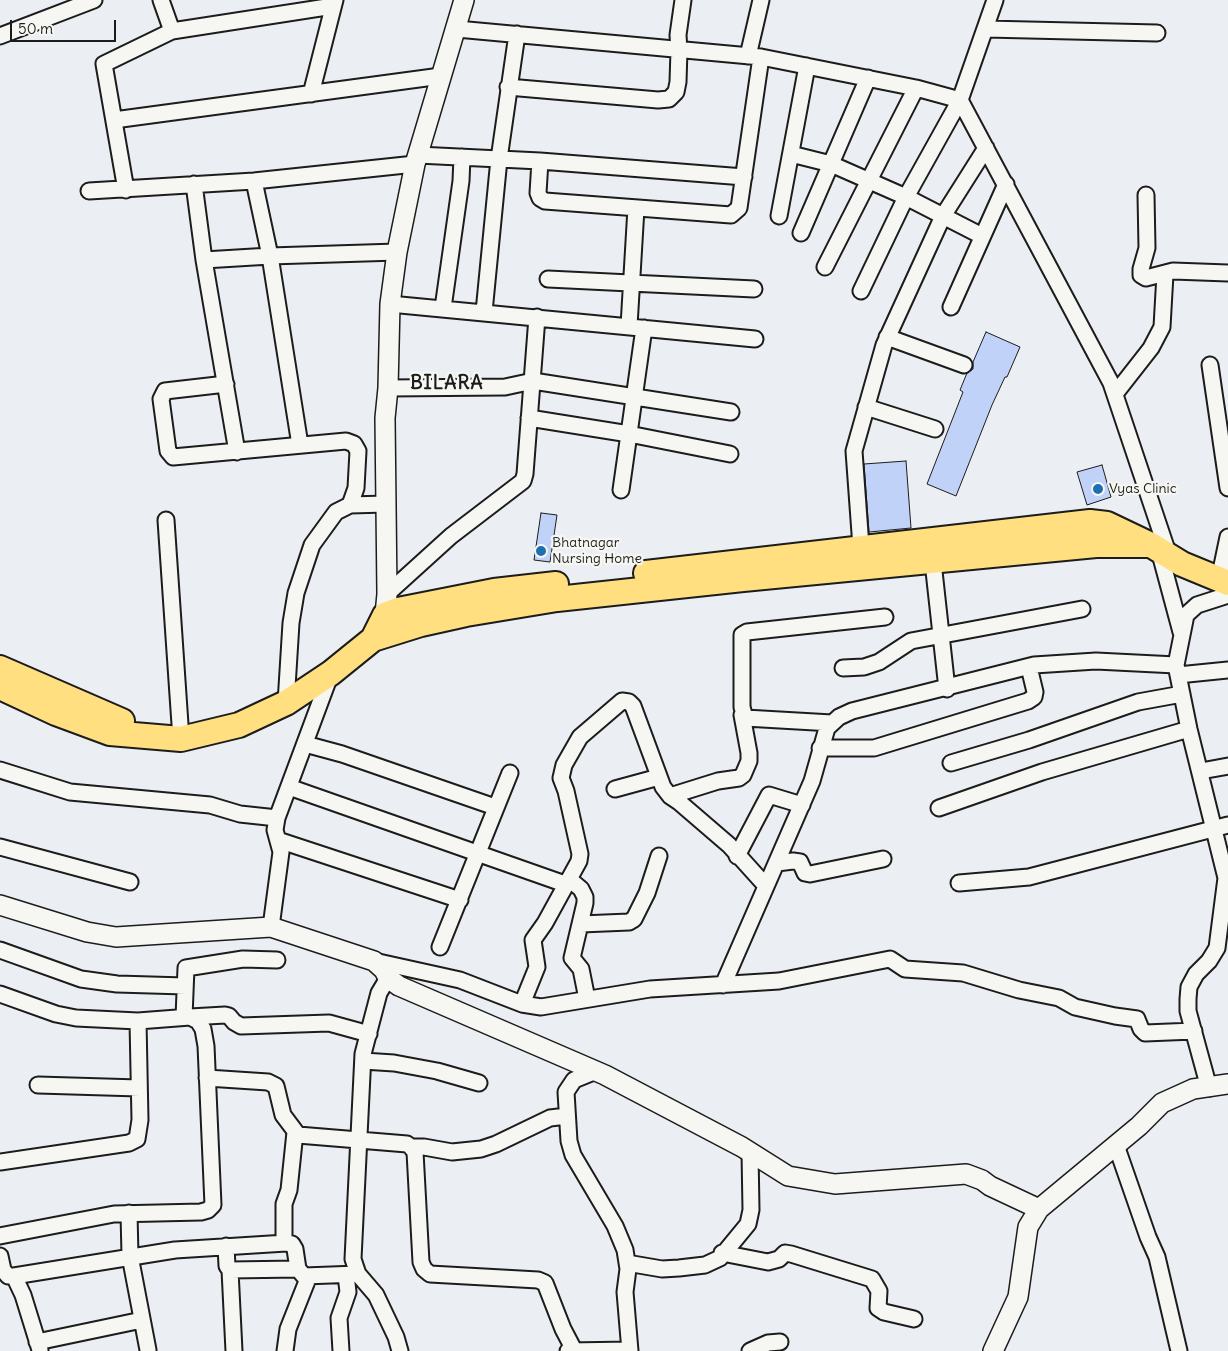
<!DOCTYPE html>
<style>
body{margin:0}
#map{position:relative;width:1228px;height:1351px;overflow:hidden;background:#ebeff3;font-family:Delius,sans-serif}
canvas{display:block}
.scale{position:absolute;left:10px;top:20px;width:106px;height:22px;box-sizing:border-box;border:2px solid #1c1c1c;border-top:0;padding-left:6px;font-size:15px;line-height:18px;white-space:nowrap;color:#1c1c1c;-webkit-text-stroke:4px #f6f6f2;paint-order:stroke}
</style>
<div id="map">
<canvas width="1228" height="1351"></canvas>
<div class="scale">50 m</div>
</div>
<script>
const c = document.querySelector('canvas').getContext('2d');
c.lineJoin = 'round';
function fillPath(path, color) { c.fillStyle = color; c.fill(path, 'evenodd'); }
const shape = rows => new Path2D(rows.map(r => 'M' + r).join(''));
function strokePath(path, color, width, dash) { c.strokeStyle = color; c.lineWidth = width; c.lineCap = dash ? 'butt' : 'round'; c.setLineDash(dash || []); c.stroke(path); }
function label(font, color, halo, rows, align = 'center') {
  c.font = font + ' Delius,sans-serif'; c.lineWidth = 4.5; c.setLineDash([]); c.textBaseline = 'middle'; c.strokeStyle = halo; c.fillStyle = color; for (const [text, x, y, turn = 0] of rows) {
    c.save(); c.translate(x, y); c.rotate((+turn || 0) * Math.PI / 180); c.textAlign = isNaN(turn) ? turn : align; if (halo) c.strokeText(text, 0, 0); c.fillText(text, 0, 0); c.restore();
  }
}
const building = shape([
 [986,332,1020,347,1007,377,1005,377,992,405,956,496,927,484,963,392,960,390,967,373,973,369,973,362,986,332],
 [906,461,911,528,869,532,864,464,906,461],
 [1102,465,1111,497,1087,505,1077,472,1102,465],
 [541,513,557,515,550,562,534,560,541,513]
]);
const minor = shape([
 [457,29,761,57,916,88,960,100,1111,383,1169,556],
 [986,29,1157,33],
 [172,31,333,6],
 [0,36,94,0],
 [748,56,761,0],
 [508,87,658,100,669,99,676,92,678,82,679,50,678,35,683,0],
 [311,94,335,0],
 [114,120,441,76],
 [791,154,831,164,906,197,982,236],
 [418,155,540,161,744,177],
 [540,161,538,193,540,198,545,201,731,215,739,208,761,57],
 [254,181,270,256,300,445],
 [194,184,204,260,237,452],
 [126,190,104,64,172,31,161,0],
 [89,191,254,181,415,164],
 [1146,195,1147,248,1141,269,1141,275,1146,278,1173,271,1228,273],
 [779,216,807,66],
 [801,233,868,78],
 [204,260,270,256,397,252],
 [825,267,916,88],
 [548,279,754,289],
 [861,291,906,197,960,100,995,0],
 [390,304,755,339],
 [951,307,1006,184],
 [443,308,461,181,462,157],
 [484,312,499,159,517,34],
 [629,326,636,208],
 [887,337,964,365],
 [1210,365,1228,488],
 [226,384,165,391,161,399,168,451,173,457,346,441,354,444,358,451,356,488,350,505],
 [388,388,505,387,533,381,731,412],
 [1115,394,1151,348,1162,327,1165,274],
 [866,407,935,429],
 [529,418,629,434,730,454],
 [621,490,644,328],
 [166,520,181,739],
 [861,547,854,451,884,345,943,216,986,148],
 [1159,550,1181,632],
 [933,562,947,689],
 [1219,580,1228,537],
 [387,594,451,536,523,481,525,474,537,317],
 [843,668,864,667,879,662,911,641,1082,609],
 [1178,675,1228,670],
 [286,703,291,623,296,593,312,545,336,512,350,505,386,504],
 [832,723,745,718,742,707,742,635,747,632,885,617],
 [305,744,342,754,495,807],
 [820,748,874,748,1028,701,1034,697,1035,692,1029,667],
 [951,763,1029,740,1138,702,1182,694],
 [0,770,70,792,210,805,240,814,277,818],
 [1201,771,1228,766],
 [289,787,565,884],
 [615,789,659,777],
 [670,796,718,781,739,778,743,775,749,761,749,753,742,715],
 [939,808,1042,772,1189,729],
 [278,840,460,900],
 [0,847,130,882],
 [737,856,769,795,802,805],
 [777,863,793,861,800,862,805,873,810,874,883,859],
 [569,879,581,889,585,897,585,903,572,958,581,969,587,999],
 [959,883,1029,877,1228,825],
 [581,924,629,922,634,919,647,893,659,856],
 [271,927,281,852,275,830,277,818,331,673],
 [440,947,510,773],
 [0,950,81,979,117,984,185,986],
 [374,961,460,980,522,1004,541,1007,650,989,779,981,890,959,905,969,963,973,1019,990,1059,998,1075,1007,1115,1016,1137,1019,1141,1029,1145,1033,1194,1031],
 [388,978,379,993,363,1054,353,1259,358,1274,376,1295,396,1337,400,1351],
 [723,985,812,781,827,728,839,717,852,711,1034,665,1096,661,1176,665],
 [0,994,56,1014,76,1018,138,1021,190,1017,198,1021,203,1029,206,1046,213,1205,208,1210,201,1212,114,1214,0,1236],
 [522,1004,537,967,533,940,545,923,579,861,580,854,566,791,561,778,564,765,580,737,622,701,629,702,633,706,663,787,670,796,679,802,729,845,766,886],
 [184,1017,186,968,243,959,277,960],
 [190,1017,225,1015,229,1016,234,1022,241,1026,329,1023,369,1034],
 [363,1061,394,1063,437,1071,479,1083],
 [596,1071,574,1080,566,1092,569,1141,573,1155,615,1226,625,1250,628,1269,625,1292,630,1351],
 [207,1078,268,1082,276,1086,283,1115,298,1135,407,1144,411,1147,415,1152,421,1262,424,1269,430,1274,538,1280,545,1283,563,1329,574,1350],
 [38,1085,139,1088],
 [1209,1088,1188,1011,1188,999,1189,987,1196,974,1209,961,1217,948,1226,878,1189,729,1176,665,1186,615,1197,605,1228,595],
 [1116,1145,1148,1237,1157,1257,1179,1351],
 [411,1147,424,1147,452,1152,481,1149,496,1144,550,1118,567,1116],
 [0,1162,129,1143,137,1139,140,1120,138,1021],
 [129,1213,130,1256,148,1350],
 [284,1243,284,1204,289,1190,295,1132],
 [226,1246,227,1266,230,1270,298,1269],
 [722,1253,768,1262,779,1259,785,1253,791,1254,872,1279,879,1291,878,1308,884,1312,914,1319],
 [0,1256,3,1270,8,1276,14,1276,175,1250,286,1243,292,1244,295,1249,298,1269,304,1276,358,1274],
 [627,1263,662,1269,679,1268,705,1265,720,1258,748,1224,751,1210,750,1152],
 [230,1270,234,1351],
 [14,1276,23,1295,40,1350],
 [37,1342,142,1320],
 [285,1351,288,1329,309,1276],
 [341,1351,339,1318,348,1292,346,1275],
 [568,1351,630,1350],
 [750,1351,768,1343,780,1342]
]);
const tertiary = shape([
 [385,615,387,594,385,418,388,388,390,304,397,252,415,164,464,0],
 [0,905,87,932,116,937,271,927,374,961,384,970,388,978,399,986,605,1075,742,1147,788,1176,835,1184,966,1174,982,1180,990,1186,1039,1209],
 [993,1351,1018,1297,1028,1227,1039,1209,1139,1126,1162,1103,1193,1089,1228,1084]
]);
const primary = shape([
 [646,573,1090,522,1107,524,1151,545,1182,564,1228,583],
 [373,639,385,615,398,610,494,591,556,584],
 [0,668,122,721],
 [0,687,56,713,110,733,181,739,239,725,286,703,331,673,373,639,421,624,466,614,557,599,743,579,1096,545,1151,545]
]);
const markers = [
 [1098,489,6,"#1f6fb2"],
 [541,551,6,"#1f6fb2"]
];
const poiNames = [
 ["Vyas Clinic",1109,489],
 ["Bhatnagar",552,543],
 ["Nursing Home",552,559]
];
const districtNames = [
 ["BILARA",447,384]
];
fillPath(building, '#c1d2f8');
strokePath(building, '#1c1c1c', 1);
strokePath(minor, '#1c1c1c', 19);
strokePath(tertiary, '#1c1c1c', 22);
strokePath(primary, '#1c1c1c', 28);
strokePath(minor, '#f6f6f2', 15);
strokePath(tertiary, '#f6f6f2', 19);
strokePath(primary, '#ffdf80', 24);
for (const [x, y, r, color] of markers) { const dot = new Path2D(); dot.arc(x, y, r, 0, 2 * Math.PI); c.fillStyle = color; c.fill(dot); strokePath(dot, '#f6f6f2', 2); }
label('14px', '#1c1c1c', '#f6f6f2', poiNames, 'left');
c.letterSpacing = '1px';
label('bold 19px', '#1c1c1c', '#f6f6f2', districtNames);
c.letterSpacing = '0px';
</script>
